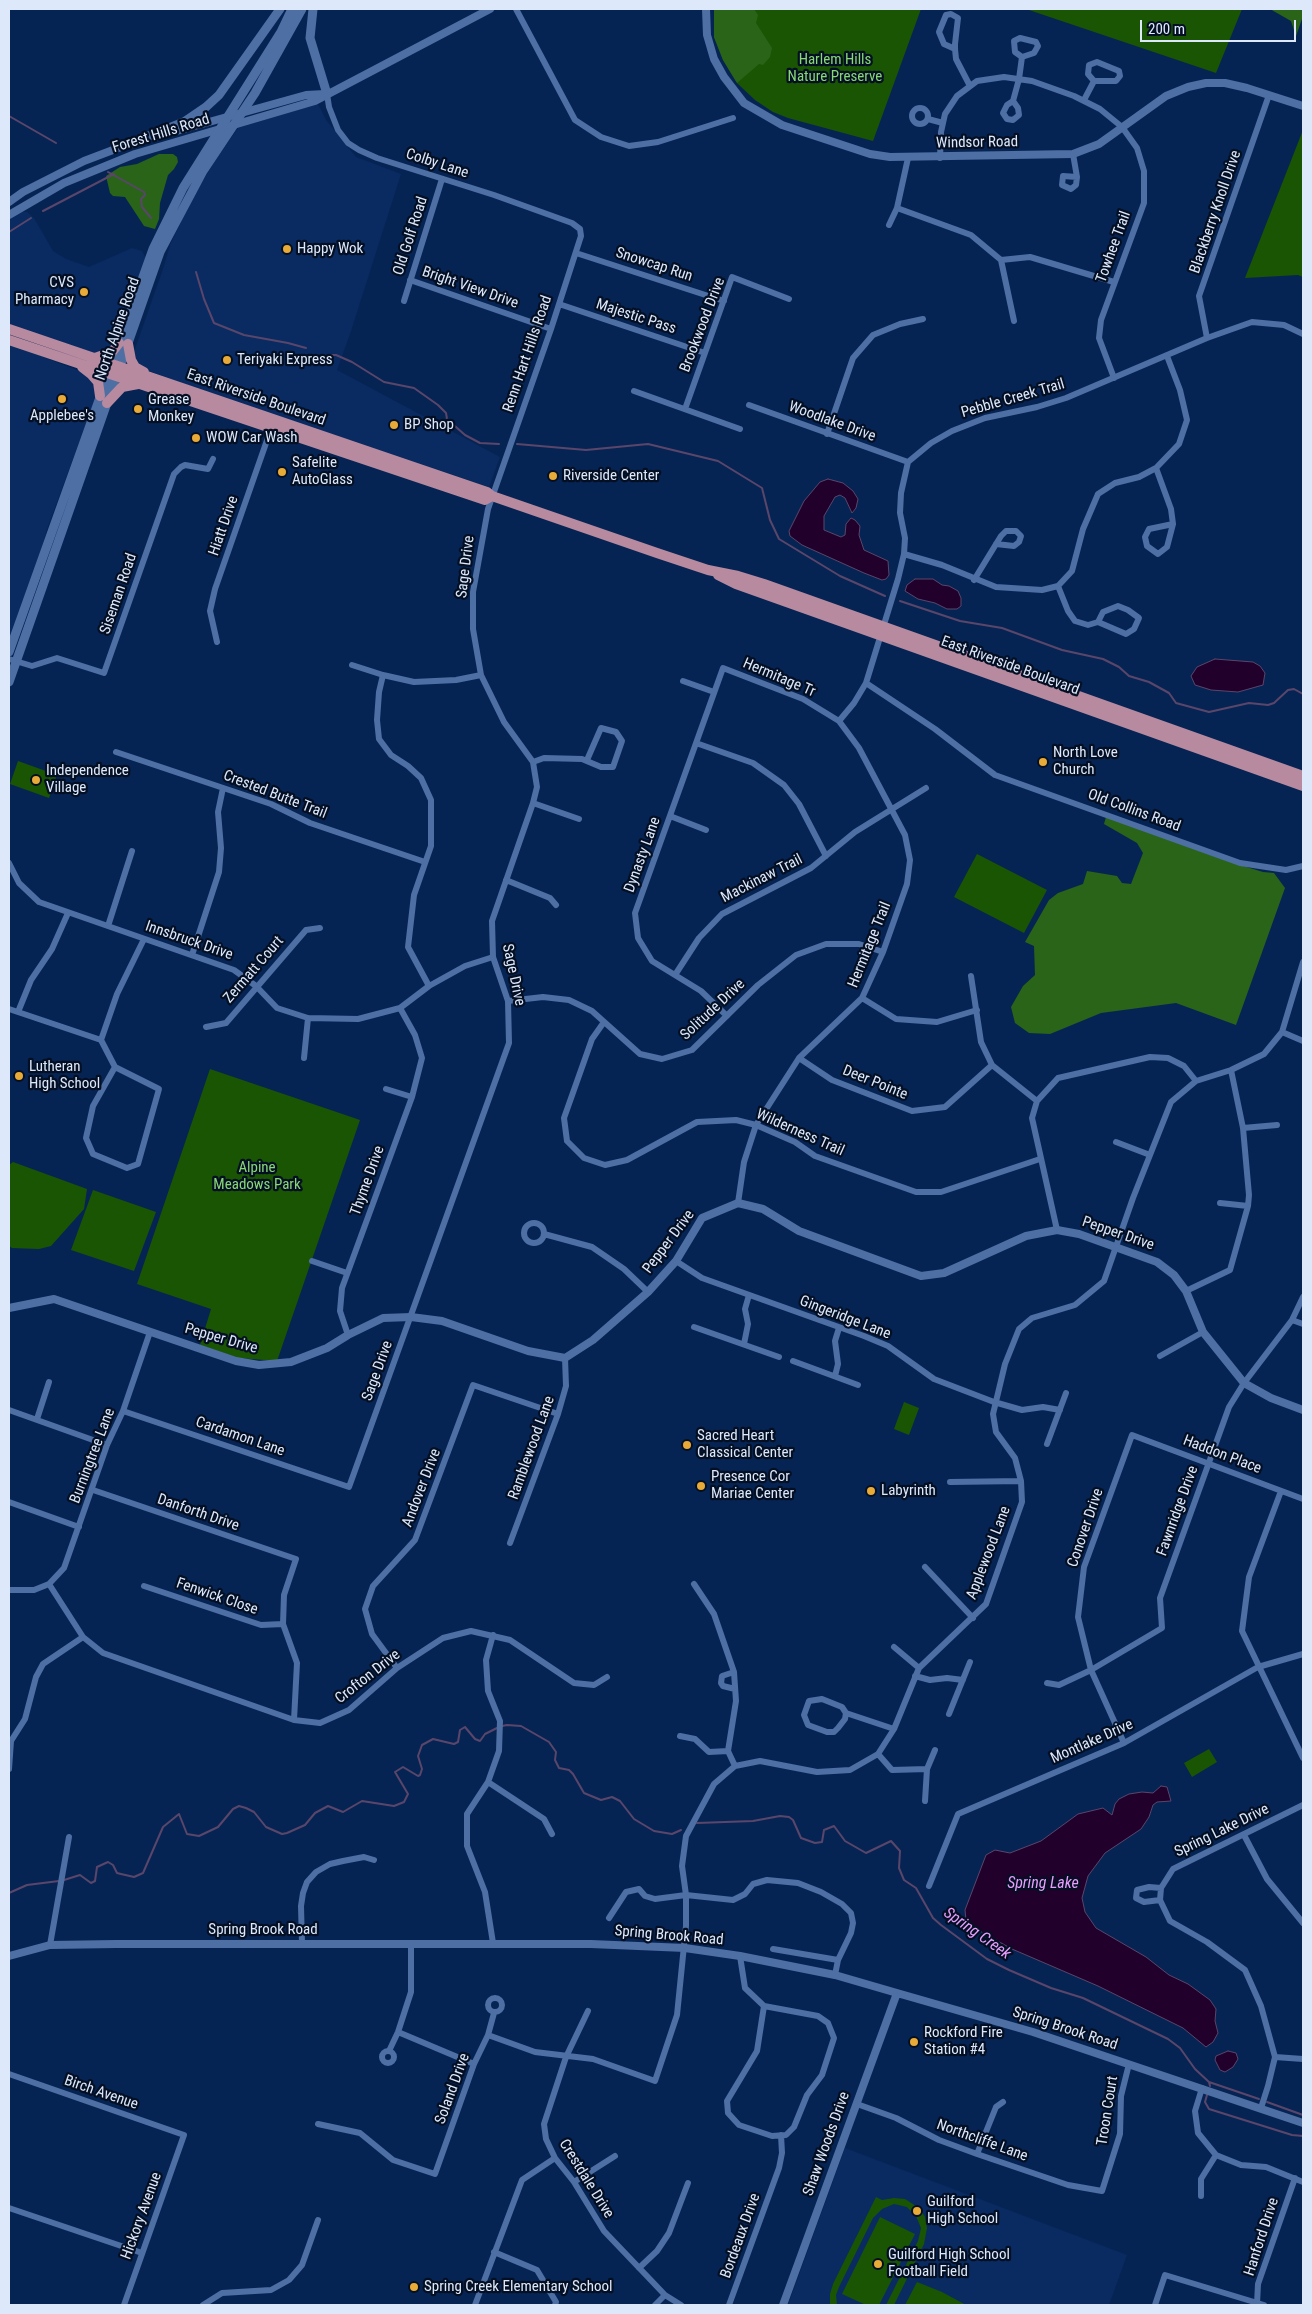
<!DOCTYPE html>
<style>
body{margin:0}
#map{position:relative;width:1312px;height:2314px;overflow:hidden;background:#062453;font-family:"Roboto Condensed",sans-serif}
canvas{display:block}
.frame{position:absolute;inset:0;border:10px solid #dde9fb;pointer-events:none}
.scale{position:absolute;left:1140px;top:20px;width:156px;height:22px;box-sizing:border-box;border:2px solid #dde9fb;border-top:0;padding-left:6px;font-size:15px;line-height:18px;white-space:nowrap;color:#dde9fb;-webkit-text-stroke:4px #040f23;paint-order:stroke}
</style>
<div id="map">
<canvas width="1312" height="2314"></canvas>
<div class="frame"></div>
<div class="scale">200 m</div>
</div>
<script>
const c = document.querySelector('canvas').getContext('2d');
c.lineJoin = 'round';
function fillPath(path, color) { c.fillStyle = color; c.fill(path, 'evenodd'); }
const shape = rows => new Path2D(rows.map(r => 'M' + r).join(''));
function strokePath(path, color, width, dash) { c.strokeStyle = color; c.lineWidth = width; c.lineCap = dash ? 'butt' : 'round'; c.setLineDash(dash || []); c.stroke(path); }
function label(font, color, halo, rows, align = 'center') {
  c.font = font + ' "Roboto Condensed",sans-serif'; c.lineWidth = 4.5; c.setLineDash([]); c.textBaseline = 'middle'; c.strokeStyle = halo; c.fillStyle = color; for (const [text, x, y, turn = 0] of rows) {
    c.save(); c.translate(x, y); c.rotate((+turn || 0) * Math.PI / 180); c.textAlign = isNaN(turn) ? turn : align; if (halo) c.strokeText(text, 0, 0); c.fillText(text, 0, 0); c.restore();
  }
}
const built = shape([
 [318,104,326,120,356,157,401,174,351,331,337,370,500,457,489,487,192,387,144,369,136,363,133,355,135,349,164,266,170,245,192,199,213,164,238,128],
 [22,212,27,212,34,218,53,251,66,259,89,267,132,248,142,251,146,258,116,343,101,355,9,327,9,220],
 [9,344,77,370,91,378,96,386,96,397,47,529,39,559,9,644],
 [845,2148,1127,2255,1109,2305,788,2305]
]);
const green = shape([
 [714,9,921,9,873,141,788,118,773,112,755,100,737,83,723,60,714,37],
 [1026,9,1242,9,1216,73],
 [1303,130,1303,277,1298,275,1245,278],
 [18,761,57,775,49,798,10,784],
 [977,854,1047,890,1024,933,954,897],
 [210,1069,360,1120,277,1361,239,1358,200,1345,211,1309,137,1284],
 [13,1162,87,1189,84,1209,51,1246,39,1249,12,1248,9,1246,9,1165],
 [93,1190,156,1212,134,1271,71,1250],
 [904,1402,919,1408,909,1435,894,1429],
 [1209,1749,1217,1762,1192,1777,1184,1763],
 [876,2197,882,2200,894,2198,905,2199,919,2208,925,2217,927,2228,924,2244,894,2305,886,2305,918,2241,921,2228,916,2216,907,2207,894,2204,882,2209,873,2218,839,2287,836,2295,837,2305,830,2305,830,2294,833,2284],
 [880,2217,915,2234,879,2305,866,2305,842,2294],
 [917,2282,942,2292,966,2305,905,2305]
]);
const forest = shape([
 [714,9,754,9,758,15,756,23,772,48,770,57,763,65,759,64,737,83,723,60,714,37],
 [1270,9,1303,9,1303,16,1296,36,1291,21],
 [159,154,173,154,177,157,178,162,174,169,168,175,160,203,159,219,155,229,144,226,125,197,113,196,110,193,106,176,120,167,137,164],
 [1106,817,1230,862,1263,872,1274,873,1285,888,1236,1025,1176,1003,1101,1013,1050,1034,1029,1033,1015,1023,1011,1007,1023,986,1035,975,1034,946,1025,942,1049,900,1058,893,1083,884,1087,871,1117,876,1122,883,1131,884,1143,853,1137,843,1104,824]
]);
const water = shape([
 [828,479,843,483,853,491,858,499,856,508,852,513,845,498,840,495,835,497,824,516,824,530,841,537,845,535,846,524,851,518,855,520,860,526,859,535,864,550,888,561,889,575,886,579,882,580,864,573,802,545,790,536,789,531,804,501,820,482,828,479],
 [915,579,933,579,942,585,949,586,958,591,961,598,961,606,957,609,947,609,935,603,918,599,905,591,907,585,915,579],
 [1215,659,1253,662,1260,666,1265,673,1263,685,1238,692,1211,690,1195,685,1191,676,1197,667,1215,659],
 [1161,1786,1167,1787,1171,1801,1157,1802,1153,1805,1149,1817,1141,1829,1105,1853,1088,1876,1082,1898,1085,1912,1096,1928,1146,1957,1169,1975,1188,1984,1210,2000,1216,2009,1215,2021,1218,2033,1213,2042,1206,2047,1183,2028,1098,1986,1012,1949,971,1926,966,1920,965,1910,986,1855,995,1850,1010,1853,1041,1841,1078,1814,1103,1808,1112,1815,1115,1804,1119,1799,1129,1794,1142,1792,1153,1793,1161,1786],
 [1228,2051,1236,2053,1238,2059,1233,2067,1225,2072,1220,2070,1215,2060,1216,2056,1228,2051]
]);
const stream = shape([
 [9,116,56,143],
 [108,172,144,192,145,195,141,199,142,207,151,218],
 [43,211,114,174],
 [9,232,31,218],
 [196,272,204,299,214,323,244,335,288,343,306,348],
 [328,355,336,355,352,362,384,382,414,388,438,405,446,413,447,419,465,435,480,443,499,444],
 [517,444,586,450,648,444,718,461,762,488,770,520,779,539,840,576,885,596],
 [900,601,960,621,1002,628,1062,650,1103,659,1119,667,1129,676,1149,682,1169,693,1176,703,1209,712,1249,703,1268,705,1274,703,1288,690,1294,689,1303,694],
 [502,1726,507,1725,521,1726,549,1742,556,1752,555,1760,559,1768,569,1770,573,1774,584,1793,601,1800,612,1797,620,1801,634,1819,654,1831,672,1834,681,1830],
 [697,1823,753,1821,780,1816,789,1817,793,1820,801,1838,815,1843,822,1842,824,1830,834,1826,845,1841,866,1853,891,1841,900,1851,899,1868,904,1880,916,1888,933,1918,941,1925,987,1959,1009,1970,1051,1988,1083,1998,1168,2039,1180,2048,1195,2069,1209,2082,1210,2086],
 [64,1880,80,1875,91,1883,95,1881,97,1867,108,1862,113,1865,117,1873,121,1874,134,1877,143,1873,163,1827,179,1814,187,1834,199,1836,218,1827,233,1809,239,1806,246,1808,254,1812,266,1827,282,1834,287,1833,305,1825,315,1813,328,1806,343,1812,362,1801,394,1806,404,1802,408,1794,395,1772,403,1767,418,1776,420,1775,422,1769,418,1756,422,1745,433,1739,454,1744,458,1742,460,1730,465,1727,475,1739,480,1741,485,1734,497,1728],
 [9,1893,27,1885,59,1881],
 [1209,2082,1259,2099],
 [1207,2095,1205,2102,1209,2109,1292,2135,1303,2136],
 [1267,2102,1303,2115]
]);
const minor = shape([
 [516,9,575,120,601,137,629,146,658,142,733,118],
 [955,49,944,44,939,32,946,15,951,14,958,18,955,44,955,49,956,59,970,86],
 [1084,100,1094,81,1088,74,1089,65,1097,62,1119,71,1120,76,1116,81,1094,81],
 [1013,101,1018,108,1019,115,1013,120,1007,119,1003,113,1007,105,1013,101,1019,79,1022,57,1015,52,1014,41,1020,38,1036,42,1038,46,1034,53,1022,57],
 '912 116a8 8 0 1 1 16 0a8 8 0 1 1-16 0Z',
 [928,119,943,123],
 [1073,154,1077,177,1076,185,1071,189,1062,185,1063,176,1077,177],
 [940,158,941,132,945,114,957,96,977,81,1004,77,1032,81,1074,96,1100,109,1122,127,1137,148,1144,171,1144,203,1101,320,1099,338,1114,378],
 [897,208,971,235,1001,260,1014,321],
 [889,225,897,208,908,158],
 [576,253,724,301],
 [1001,260,1030,257,1114,282],
 [410,280,551,329],
 [404,301,442,179],
 [559,304,705,353],
 [1207,338,1199,296,1269,95],
 [634,391,740,429],
 [749,405,908,462],
 [685,409,732,277,789,299],
 [827,434,853,358,873,335,900,324,923,319],
 [1156,468,1171,509,1173,524,1167,547,1158,554,1147,546,1145,537,1149,529,1173,524],
 [904,554,942,565,996,587,1042,590,1058,586,1072,571,1083,529,1098,494,1115,483,1139,477,1156,468,1179,444,1187,420,1180,390,1167,356],
 [974,580,1001,536,1006,531,1016,531,1021,536,1019,542,1014,546,996,544],
 [1058,586,1068,611,1075,621,1088,625,1098,622,1126,634,1134,629,1139,618,1128,610,1118,606,1103,612,1098,622],
 [217,642,210,611,215,589,272,426],
 [9,659,32,666,57,658,104,673,174,474,181,467,185,465,208,469,213,459],
 [352,665,383,675,414,682,456,680,481,675],
 [383,675,379,692,377,720,379,739,391,755,408,766,421,778,431,800,431,846,414,895,408,947,429,986],
 [683,681,714,692],
 [866,683,935,729,995,775,1240,863,1286,870,1303,866],
 [839,721,854,703,866,683,898,579,904,554,905,538,900,513,901,493,908,462,931,443,952,431,985,418,1037,407,1066,398,1207,338,1252,322,1284,325,1303,334],
 [696,743,753,763,784,785,799,804,826,856],
 [116,752,271,804,310,823,425,862],
 [533,762,544,758,582,759,601,767,613,767,622,741,616,732,601,728,587,760],
 [533,803,579,819],
 [670,816,706,830],
 [9,863,19,883,39,902,234,970,256,986,277,1008,308,1018,358,1019,400,1008],
 [506,880,550,898,556,905],
 [108,926,132,851],
 [192,955,219,872,221,848,218,812,223,788],
 [675,975,699,938,722,914,811,868,855,832,926,788],
 [971,976,981,1042,992,1065,1037,1101],
 [862,998,896,1019,937,1022,977,1010],
 [508,1001,543,997,569,1000,592,1011,640,1054,662,1059,692,1050,758,985,796,955,826,944,859,944,883,952],
 [9,1009,101,1040,115,1067],
 [18,1012,31,980,52,949,68,913],
 [727,1016,701,991,652,961,638,938,635,913,723,668,803,699,839,721,859,748,905,835,910,860,907,884,883,952,862,998,799,1058,756,1125,744,1162,738,1203],
 [604,1022,592,1039,564,1118,567,1141,584,1158,605,1165,627,1160,697,1122,736,1120,756,1125,795,1142,815,1156,916,1192,941,1192,1040,1159],
 [206,1027,226,1023,306,930,320,928],
 [1282,1032,1303,1041],
 [101,1040,117,994,144,939],
 [304,1058,308,1018],
 [799,1058,832,1080,912,1111,945,1107,992,1065],
 [115,1067,159,1089,138,1164,127,1168,93,1154,86,1138,93,1106,115,1067],
 [386,1089,412,1097],
 [1243,1128,1277,1125],
 [1116,1142,1150,1155],
 [1220,1203,1248,1206],
 '524 1233a10 10 0 1 1 20 0a10 10 0 1 1-20 0Z',
 [1057,1230,1032,1118,1037,1101,1058,1078,1150,1057,1168,1058,1184,1066,1196,1081],
 [544,1234,592,1247,624,1269,648,1292],
 [312,1261,347,1273],
 [676,1261,702,1278,864,1336,888,1346,934,1379,994,1402,1022,1410,1043,1407,1060,1410],
 [1186,1291,1230,1270,1248,1206,1249,1195,1243,1128,1231,1070],
 [1292,1320,1303,1324],
 [694,1327,779,1357],
 [348,1335,340,1311,342,1288,412,1097,422,1058,415,1035,400,1008,429,986,465,966,493,957],
 [744,1344,748,1324,745,1309,749,1295],
 [1160,1356,1203,1332],
 [793,1361,858,1385],
 [835,1376,838,1364,835,1341,839,1328],
 [9,1410,107,1445],
 [123,1411,349,1487,509,1043,508,1001,493,957,492,921,533,803,537,787,533,762,504,722,481,675,473,629,473,592,488,509,551,329,581,236,580,229,572,223,494,195,377,158,359,150,348,143,338,130,329,107,327,94],
 [37,1419,49,1382],
 [1047,1444,1066,1393],
 [950,1482,1021,1481],
 [93,1490,296,1559,284,1595,283,1624,297,1663,294,1720],
 [1281,1491,1249,1577,1242,1631,1303,1758],
 [9,1502,79,1527],
 [510,1543,558,1414,566,1386,565,1358],
 [925,1567,973,1618],
 [49,1584,83,1637,103,1653,294,1720,320,1723,349,1710,397,1668,443,1638,471,1631,510,1640,574,1683,594,1685,607,1677],
 [694,1584,714,1614,734,1672,736,1701,728,1751,735,1766],
 [144,1586,261,1625,283,1624],
 [9,1590,34,1590,49,1584,64,1568,107,1445,123,1411,150,1332],
 [493,1635,486,1660,488,1691,500,1721,499,1751,488,1782,467,1814,467,1846,485,1892,493,1943],
 [894,1647,919,1668],
 [397,1668,372,1634,365,1609,373,1586,415,1540,473,1385,558,1414],
 [734,1672,722,1676,721,1683,723,1686,735,1689],
 [915,1676,930,1680,947,1678,963,1680],
 [1047,1683,1059,1685,1091,1670,1162,1628,1160,1598,1229,1407,1244,1383,1292,1320,1303,1297],
 [846,1713,845,1719,838,1728,834,1732,827,1732,808,1725,804,1715,809,1701,822,1699,842,1707,846,1713,894,1729],
 [949,1714,970,1662],
 [680,1736,695,1739,709,1752,728,1751],
 [1124,1743,1091,1670,1078,1617,1084,1567,1132,1435,1303,1499],
 [878,1754,894,1729,919,1668,986,1604,1022,1502,1021,1481,1015,1458,996,1432,993,1414,1005,1364,1019,1329,1032,1318,1075,1305,1104,1281,1133,1198,1171,1102,1196,1081,1231,1070,1264,1054,1282,1032,1303,962],
 [9,1769,11,1741,25,1719,36,1677,43,1664,83,1637],
 [488,1782,544,1819,552,1834],
 [925,1801,927,1769,935,1750],
 [1244,1835,1267,1879,1303,1923],
 [929,1886,958,1814,1124,1743,1258,1667,1303,1654],
 [1160,1900,1144,1902,1136,1898,1137,1890,1149,1887,1161,1888],
 [609,1918,626,1892,639,1889,645,1896,655,1899,686,1895,733,1900,745,1894,753,1884,767,1880,798,1883,821,1892,842,1904,851,1913,853,1923,851,1933,838,1960,835,1975],
 [302,1943,301,1906,303,1893,307,1882,316,1872,330,1864,343,1861,364,1857,374,1860],
 [50,1945,69,1837],
 [773,1949,838,1960],
 [740,1956,745,1988,764,2006],
 '488 2005a7 7 0 1 1 14 0a7 7 0 1 1-14 0Z',
 [764,2006,818,2016,828,2023,834,2038,822,2075,807,2095,794,2127,786,2135,772,2136,739,2125,728,2113,727,2101,757,2051,764,2006],
 [588,2011,566,2057,544,2124,546,2139,555,2158,574,2182,604,2231,665,2295,681,2305],
 [398,2032,474,2064],
 [488,2035,535,2052,593,2059,655,2081,677,2015,686,1926,686,1895,682,1866,686,1836,714,1784,735,1766,760,1761,817,1772,850,1770,878,1754,892,1770,927,1769],
 '382 2057a6 6 0 1 1 12 0a6 6 0 1 1-12 0Z',
 [389,2051,398,2032,411,1992,411,1945],
 [1275,2057,1303,2059],
 [9,2074,184,2135,124,2305],
 [1202,2088,1195,2111,1198,2133,1216,2155,1241,2165,1266,2167,1303,2182],
 [857,2104,896,2118,939,2140,977,2154,1068,2185,1102,2191,1120,2134,1121,2096,1129,2064],
 [1261,2108,1268,2086,1275,2057,1261,2006,1245,1970,1207,1942,1170,1921,1160,1900,1161,1888,1173,1869,1303,1805],
 [318,2124,360,2133,393,2160,435,2174,474,2064,488,2035,494,2013],
 [977,2154,996,2107,1003,2102],
 [574,2182,615,2156],
 [1201,2196,1201,2179,1216,2155],
 [9,2208,142,2253],
 [494,2252,537,2270,556,2302,555,2305],
 [639,2268,657,2251,669,2233,688,2183],
 [1257,2304,1258,2284,1295,2178],
 [203,2305,222,2293,271,2290,289,2280,302,2265,318,2220],
 [475,2305,522,2180,555,2158],
 [655,2305,665,2295],
 [729,2305,779,2168,782,2153,781,2135],
 [1155,2305,1165,2275,1264,2305]
]);
const tertiary = shape([
 [706,9,707,35,714,59,724,77,744,103,782,125,870,154,890,157,1073,154,1099,144,1166,96,1188,87,1206,83,1225,83,1247,88,1303,106],
 [155,137,306,95,325,94],
 [9,202,23,192,84,161,134,142],
 [9,215,64,183,135,154,315,101,490,9],
 [9,1308,54,1299,236,1361,259,1365,291,1362,327,1348,348,1335,383,1318,411,1317,442,1321,528,1351,565,1358,593,1340,648,1292,676,1261,702,1218,738,1203,763,1209,799,1231,921,1276,944,1273,1026,1236,1057,1230,1079,1234,1157,1262,1174,1275,1186,1291,1203,1332,1244,1383,1271,1398,1303,1410],
 [9,1956,50,1945,116,1944,591,1944,685,1948,740,1956,835,1975,897,1993,1033,2032,1303,2123],
 [783,2305,897,1993]
]);
const secondary = shape([
 [313,9,310,38,327,94],
 [129,144,184,122,206,107,219,95,280,9],
 [9,652,153,249,183,188,281,32,292,9],
 [9,682,160,252,203,171,255,93,302,9]
]);
const primary = shape([
 [9,329,487,492,492,496,657,553,708,570,738,576,764,584,1303,776],
 [9,340,485,500,492,496],
 [128,344,131,360,135,367,144,372],
 [95,358,112,352,119,343],
 [82,367,91,374,98,382,100,396],
 [107,403,122,387,138,384],
 [718,575,736,584,1303,786]
]);
const markers = [
 [287,249,5,"#e8ab37"],
 [84,292,5,"#e8ab37"],
 [227,360,5,"#e8ab37"],
 [62,399,5,"#e8ab37"],
 [138,409,5,"#e8ab37"],
 [394,425,5,"#e8ab37"],
 [196,438,5,"#e8ab37"],
 [282,472,5,"#e8ab37"],
 [553,476,5,"#e8ab37"],
 [1043,762,5,"#e8ab37"],
 [36,780,5,"#e8ab37"],
 [19,1076,5,"#e8ab37"],
 [687,1445,5,"#e8ab37"],
 [701,1486,5,"#e8ab37"],
 [871,1491,5,"#e8ab37"],
 [914,2042,5,"#e8ab37"],
 [917,2211,5,"#e8ab37"],
 [878,2264,5,"#e8ab37"],
 [414,2287,5,"#e8ab37"]
];
const parkNames = [
 ["Harlem Hills",835,60],
 ["Nature Preserve",835,77],
 ["Alpine",257,1168],
 ["Meadows Park",257,1185]
];
const streetNames = [
 ["Forest Hills Road",161,134,-17],
 ["Windsor Road",977,143,-1],
 ["Colby Lane",437,164,18],
 ["Blackberry Knoll Drive",1216,212,-71],
 ["Old Golf Road",411,236,-72],
 ["Towhee Trail",1114,247,-70],
 ["Snowcap Run",654,265,18],
 ["Bright View Drive",470,288,19],
 ["Majestic Pass",636,317,18],
 ["Brookwood Drive",703,325,-69],
 ["North Alpine Road",118,329,-71],
 ["Renn Hart Hills Road",528,354,-71],
 ["East Riverside Boulevard",256,398,19],
 ["Pebble Creek Trail",1013,399,-16],
 ["Woodlake Drive",832,422,20],
 ["Hiatt Drive",224,526,-71],
 ["Sage Drive",466,567,-83],
 ["Siseman Road",119,594,-71],
 ["East Riverside Boulevard",1010,666,20],
 ["Hermitage Tr",779,678,23],
 ["Crested Butte Trail",275,795,21],
 ["Old Collins Road",1134,811,20],
 ["Dynasty Lane",643,855,-70],
 ["Mackinaw Trail",762,879,-27],
 ["Innsbruck Drive",189,941,19],
 ["Hermitage Trail",870,945,-68],
 ["Zermatt Court",254,970,-49],
 ["Sage Drive",513,975,78],
 ["Solitude Drive",713,1010,-43],
 ["Deer Pointe",875,1083,22],
 ["Wilderness Trail",800,1133,24],
 ["Thyme Drive",368,1181,-70],
 ["Pepper Drive",1118,1234,19],
 ["Pepper Drive",669,1242,-53],
 ["Gingeridge Lane",845,1318,21],
 ["Pepper Drive",221,1339,16],
 ["Sage Drive",378,1371,-70],
 ["Cardamon Lane",240,1437,19],
 ["Ramblewood Lane",532,1448,-70],
 ["Haddon Place",1222,1455,21],
 ["Burningtree Lane",93,1456,-69],
 ["Andover Drive",422,1488,-69],
 ["Fawnridge Drive",1178,1511,-70],
 ["Danforth Drive",198,1513,19],
 ["Conover Drive",1086,1528,-71],
 ["Applewood Lane",989,1553,-69],
 ["Fenwick Close",217,1597,19],
 ["Crofton Drive",368,1677,-38],
 ["Montlake Drive",1092,1742,-24],
 ["Spring Lake Drive",1222,1831,-26],
 ["Spring Brook Road",263,1930],
 ["Spring Brook Road",669,1936,5],
 ["Spring Brook Road",1065,2029,18],
 ["Soland Drive",453,2089,-70],
 ["Birch Avenue",101,2093,19],
 ["Troon Court",1108,2111,-81],
 ["Northcliffe Lane",982,2141,20],
 ["Shaw Woods Drive",827,2144,-70],
 ["Crestdale Drive",586,2179,58],
 ["Hickory Avenue",142,2216,-70],
 ["Bordeaux Drive",741,2236,-70],
 ["Hanford Drive",1262,2237,-72]
];
const poiNames = [
 ["Happy Wok",297,249],
 ["CVS",74,283,"right"],
 ["Pharmacy",74,300,"right"],
 ["Teriyaki Express",237,360],
 ["Grease",148,400],
 ["Monkey",148,417],
 ["Applebee's",62,416,"center"],
 ["BP Shop",404,425],
 ["WOW Car Wash",206,438],
 ["Safelite",292,463],
 ["AutoGlass",292,480],
 ["Riverside Center",563,476],
 ["North Love",1053,753],
 ["Church",1053,770],
 ["Independence",46,771],
 ["Village",46,788],
 ["Lutheran",29,1067],
 ["High School",29,1084],
 ["Sacred Heart",697,1436],
 ["Classical Center",697,1453],
 ["Presence Cor",711,1477],
 ["Mariae Center",711,1494],
 ["Labyrinth",881,1491],
 ["Rockford Fire",924,2033],
 ["Station #4",924,2050],
 ["Guilford",927,2202],
 ["High School",927,2219],
 ["Guilford High School",888,2255],
 ["Football Field",888,2272],
 ["Spring Creek Elementary School",424,2287]
];
const waterNames = [
 ["Spring Lake",1043,1884],
 ["Spring Creek",977,1934,35]
];
fillPath(built, '#092b61');
fillPath(green, '#1a5503');
fillPath(forest, '#2a6419');
fillPath(water, '#22002c');
strokePath(water, '#5a466a', 1);
strokePath(stream, '#5a466a', 2);
strokePath(minor, '#4e6fa4', 6);
strokePath(tertiary, '#4e6fa4', 8);
strokePath(secondary, '#4e6fa4', 9);
strokePath(primary, '#b78aa0', 10);
for (const [x, y, r, color] of markers) { const dot = new Path2D(); dot.arc(x, y, r, 0, 2 * Math.PI); c.fillStyle = color; c.fill(dot); strokePath(dot, '#040f23', 2); }
label('15px', '#89d775', '#040f23', parkNames);
label('15px', '#dde9fb', '#040f23', streetNames);
label('15px', '#dde9fb', '#040f23', poiNames, 'left');
label('italic 16px', '#e99dfd', '#040f23', waterNames);
</script>
